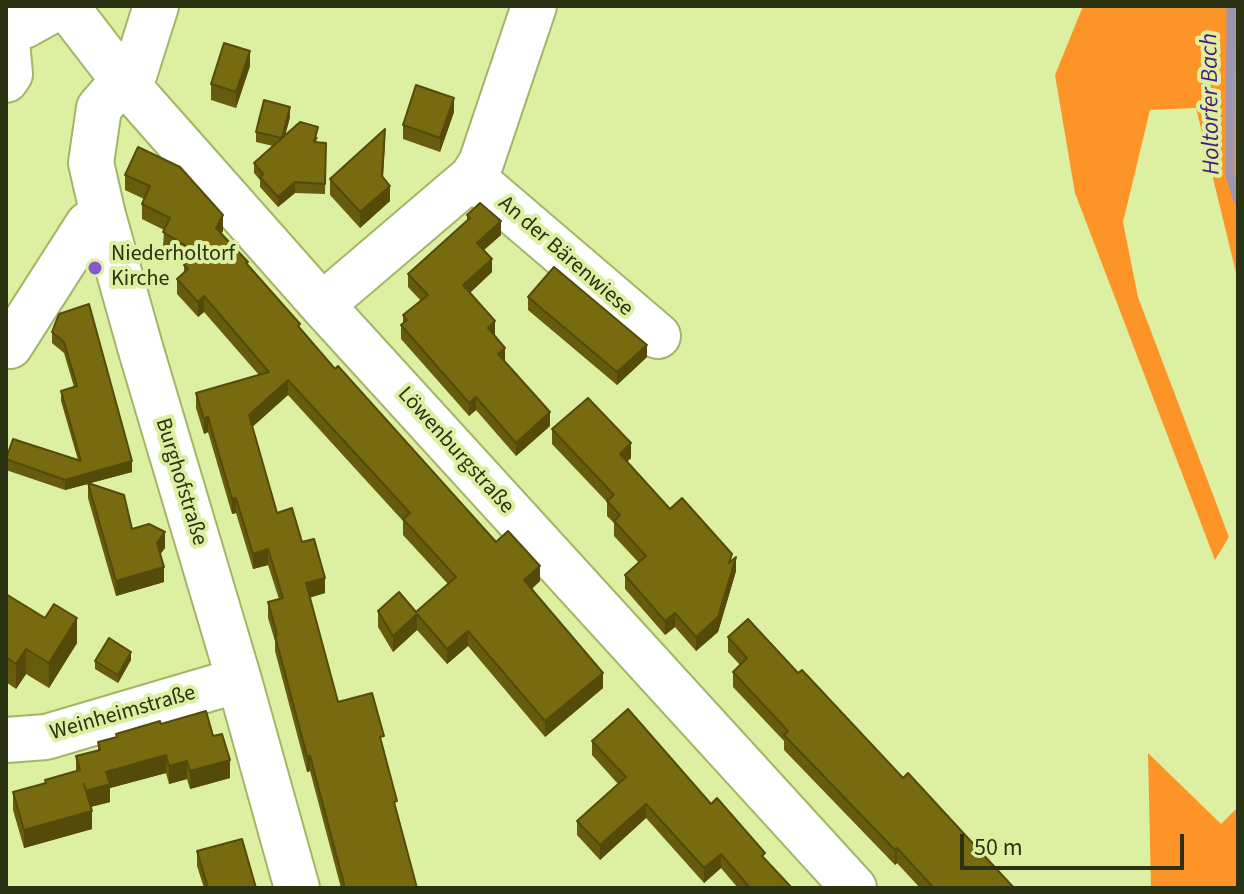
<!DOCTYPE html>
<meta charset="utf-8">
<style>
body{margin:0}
#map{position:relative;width:1244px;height:894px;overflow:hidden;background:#ddf0a2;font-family:"Source Sans 3",sans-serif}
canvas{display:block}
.frame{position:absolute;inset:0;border:8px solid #2b3212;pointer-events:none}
.scale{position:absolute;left:960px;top:834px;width:224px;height:36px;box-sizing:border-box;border:4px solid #2b3212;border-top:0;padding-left:10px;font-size:24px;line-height:28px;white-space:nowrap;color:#2b3212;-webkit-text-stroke:6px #ddf0a2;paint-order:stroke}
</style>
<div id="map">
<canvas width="1244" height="894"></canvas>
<div class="frame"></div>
<div class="scale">50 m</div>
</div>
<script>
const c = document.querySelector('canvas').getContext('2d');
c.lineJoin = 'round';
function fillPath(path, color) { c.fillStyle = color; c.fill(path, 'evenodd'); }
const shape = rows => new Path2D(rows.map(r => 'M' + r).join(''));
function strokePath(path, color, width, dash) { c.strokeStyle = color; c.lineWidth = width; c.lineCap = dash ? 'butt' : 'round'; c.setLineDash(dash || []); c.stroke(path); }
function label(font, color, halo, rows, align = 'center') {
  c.font = font + ' "Source Sans 3",sans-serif'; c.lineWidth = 8; c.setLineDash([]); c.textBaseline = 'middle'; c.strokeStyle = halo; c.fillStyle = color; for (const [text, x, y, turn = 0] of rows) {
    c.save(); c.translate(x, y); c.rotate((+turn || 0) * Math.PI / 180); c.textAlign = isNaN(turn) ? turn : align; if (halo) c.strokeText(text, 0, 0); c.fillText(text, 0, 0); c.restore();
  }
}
const forest = shape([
 [1083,6,1238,6,1238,281,1196,108,1150,110,1123,222,1138,297,1229,537,1215,560,1075,193,1055,75],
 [1148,753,1221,824,1238,807,1238,888,1151,888]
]);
const stream = shape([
 [1231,6,1230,175,1238,201]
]);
const minor = shape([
 [66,6,123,80,322,305,854,888],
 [6,30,24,26,60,6],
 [6,80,10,74,6,30],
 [123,80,99,108,91,163,103,215,140,347,239,680,297,888],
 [130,88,156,6],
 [472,177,658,336],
 [322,305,472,177,481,163,534,6],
 [10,346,88,224,103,215],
 [6,740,46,737,239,680]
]);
const wall = shape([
 [250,66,236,108,211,100,211,84],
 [454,112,440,152,403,139,403,125],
 [290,117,285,135,318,137,316,142,326,143,325,194,295,193,278,207,260,187,260,180,254,173,254,163,273,146,256,142,256,132],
 [385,144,383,178,390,201,360,228,330,195,330,179],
 [138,147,223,231,221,233,300,328,335,369,496,542,540,581,532,589,603,688,545,737,468,646,447,664,417,630,393,652,378,627,378,611,416,612,448,584,403,535,403,521,288,395,252,427,277,513,302,542,325,593,310,597,338,702,384,750,397,814,417,888,341,888,310,771,307,772,275,651,275,641,268,618,268,602,279,599,268,565,253,569,236,513,232,514,208,432,204,434,196,408,196,393,259,375,204,312,198,317,177,294,177,279,184,272,184,265,188,262,163,247,164,230,142,219,142,204,144,199,125,190,125,175],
 [467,215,501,235,484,250,492,272,470,293,495,335,494,336,505,361,550,426,516,456,476,410,469,416,401,339,401,325,403,323,403,315,421,301,408,287,408,274,467,220],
 [528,297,647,357,617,385,528,310],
 [59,314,132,472,90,483,132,529,165,548,160,554,164,582,116,596,88,498,88,484,65,490,6,470,6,459,78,460,61,401,61,391,74,387,64,353,52,343,52,332],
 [552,429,631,458,627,462,670,509,732,561,736,571,718,632,696,651,675,627,665,635,625,589,625,575,639,563,614,536,614,523,607,516,607,502,552,444],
 [6,594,77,643,49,688,26,674,16,689,6,682],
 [728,637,798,673,1014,888,920,888,897,863,895,865,784,750,784,741,733,687,733,672,740,665,728,652],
 [131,660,118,683,95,669,95,661],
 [161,724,213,736,230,778,190,789,187,779,169,784,166,773,110,788,110,802,91,807,92,829,24,848,13,810,13,792,45,783,45,780,76,771,76,756,98,750,98,742],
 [592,741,711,804,792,888,738,888,721,868,704,883,646,818,600,860,577,835,577,821,618,784,592,755],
 [197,851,256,888,204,888,197,866]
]);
const shadedWall = shape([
 [250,51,250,66,236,108,236,92],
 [454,98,454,112,440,152,440,138],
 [290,107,290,117,282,148,282,138],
 [295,182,295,193,278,207,278,197],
 [390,186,390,201,360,228,360,212],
 [223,215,223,231,216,243,216,228],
 [501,221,501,235,477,256,477,243],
 [492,259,492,272,463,299,463,285],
 [204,296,204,312,198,317,198,302],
 [495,321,495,335,488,342,488,328],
 [647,345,647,357,617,385,617,372],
 [505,348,505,361,498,354],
 [288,380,288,395,249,430,249,415],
 [476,397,476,410,469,416,469,403],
 [550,412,550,426,516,456,516,443],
 [208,417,208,432,204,434,204,419],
 [631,443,631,458,620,468,620,454],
 [132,461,132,472,65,490,65,480],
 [236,498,236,513,232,514,232,499],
 [165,532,165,548,157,559,157,543],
 [268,549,268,565,253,569,253,554],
 [736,557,736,571,718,632,696,651,696,637],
 [540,566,540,581,524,595,524,580],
 [164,567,164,582,116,596,116,581],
 [325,578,325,593,306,599,306,583],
 [675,613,675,627,665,635,665,621],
 [417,614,417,630,393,652,393,636],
 [77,618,77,643,49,688,49,663],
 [468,631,468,646,447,664,447,649],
 [26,649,26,674,16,689,16,664],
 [131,652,131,660,118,683,118,675],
 [603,673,603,688,545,737,545,721],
 [166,755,166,773,110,788,110,802,86,808,86,791,106,772],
 [307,756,310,756,310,771,307,772],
 [230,760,230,778,190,789,190,771],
 [187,761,187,779,169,784,169,766],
 [646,804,646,818,600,860,600,845],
 [92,811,92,829,24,848,24,830],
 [897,848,897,863,895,865,895,850],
 [721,854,721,868,704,883,704,868]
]);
const building = shape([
 [224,43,250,51,236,92,211,84,224,43],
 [416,85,454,98,440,138,403,125,416,85],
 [264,100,290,107,282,138,300,122,318,127,314,142,326,143,325,184,295,182,278,197,260,177,263,174,254,163,282,138,256,132,264,100],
 [385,129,382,176,390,186,360,212,330,179,385,129],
 [138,147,180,167,223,215,216,228,248,262,246,263,300,324,298,326,335,369,338,366,496,542,508,531,540,566,524,580,603,673,545,721,468,631,447,649,417,614,393,636,378,611,399,592,416,612,456,577,403,519,410,513,288,380,249,415,277,513,292,508,302,542,314,539,325,578,306,583,338,702,372,693,384,736,380,737,397,801,394,802,417,888,345,888,310,756,307,756,275,636,277,635,268,602,283,598,268,549,253,554,236,498,232,499,208,417,204,419,196,393,269,372,204,296,198,302,177,279,188,269,184,265,198,253,163,232,170,218,142,204,150,186,125,175,138,147],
 [480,203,501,221,477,243,492,259,463,285,495,321,488,328,505,348,498,354,550,412,516,443,476,397,469,403,401,325,407,320,403,315,428,295,408,274,470,218,467,215,480,203],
 [554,267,647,345,617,372,528,297,554,267],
 [89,304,132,461,65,480,6,459,13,439,81,461,61,391,77,386,64,342,52,332,59,314,89,304],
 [588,398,631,443,620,454,670,509,682,498,732,554,729,563,736,557,718,617,696,637,675,613,665,621,625,575,646,556,614,521,620,515,607,501,614,495,552,429,588,398],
 [88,483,124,495,132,529,149,524,165,532,157,543,164,567,116,581,88,483],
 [6,594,45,618,54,604,77,618,49,663,26,649,16,664,6,657,6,594],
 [748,619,798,673,802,670,903,778,908,773,1014,888,934,888,897,848,895,850,784,735,788,731,733,672,747,658,728,637,748,619],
 [109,638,131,652,118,675,95,661,109,638],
 [628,709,711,804,717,798,765,853,762,856,792,888,750,888,721,854,704,868,646,804,600,845,577,821,626,777,592,741,628,709],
 [206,711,213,736,222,734,230,760,190,771,187,761,169,766,166,755,106,772,110,784,86,791,84,784,92,811,24,830,13,792,46,783,45,780,80,770,76,756,100,750,98,742,117,737,116,734,160,721,161,724,206,711],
 [242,839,256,888,208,888,197,851,242,839]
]);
const markers = [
 [95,268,8,"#8856cf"]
];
const poiNames = [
 ["Niederholtorf",111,255],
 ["Kirche",111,280]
];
const streetNames = [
 ["An der Bärenwiese",565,257,41],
 ["Löwenburgstraße",455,451,48],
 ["Burghofstraße",180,482,73],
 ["Weinheimstraße",123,714,-16]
];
const waterNames = [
 ["Holtorfer Bach",1212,104,-91]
];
fillPath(forest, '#fd9428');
strokePath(stream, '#9e96ad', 9);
strokePath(minor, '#a4b569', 48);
strokePath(minor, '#fff', 44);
fillPath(wall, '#675b0d');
fillPath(shadedWall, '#544a0a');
fillPath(building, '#786a0f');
strokePath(building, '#544a0a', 2);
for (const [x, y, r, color] of markers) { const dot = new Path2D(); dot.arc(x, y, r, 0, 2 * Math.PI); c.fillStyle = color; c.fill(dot); strokePath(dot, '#ddf0a2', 3); }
label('22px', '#2b3212', '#ddf0a2', poiNames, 'left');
label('22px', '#2b3212', '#ddf0a2', streetNames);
label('italic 24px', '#4a197f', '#ddf0a2', waterNames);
</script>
